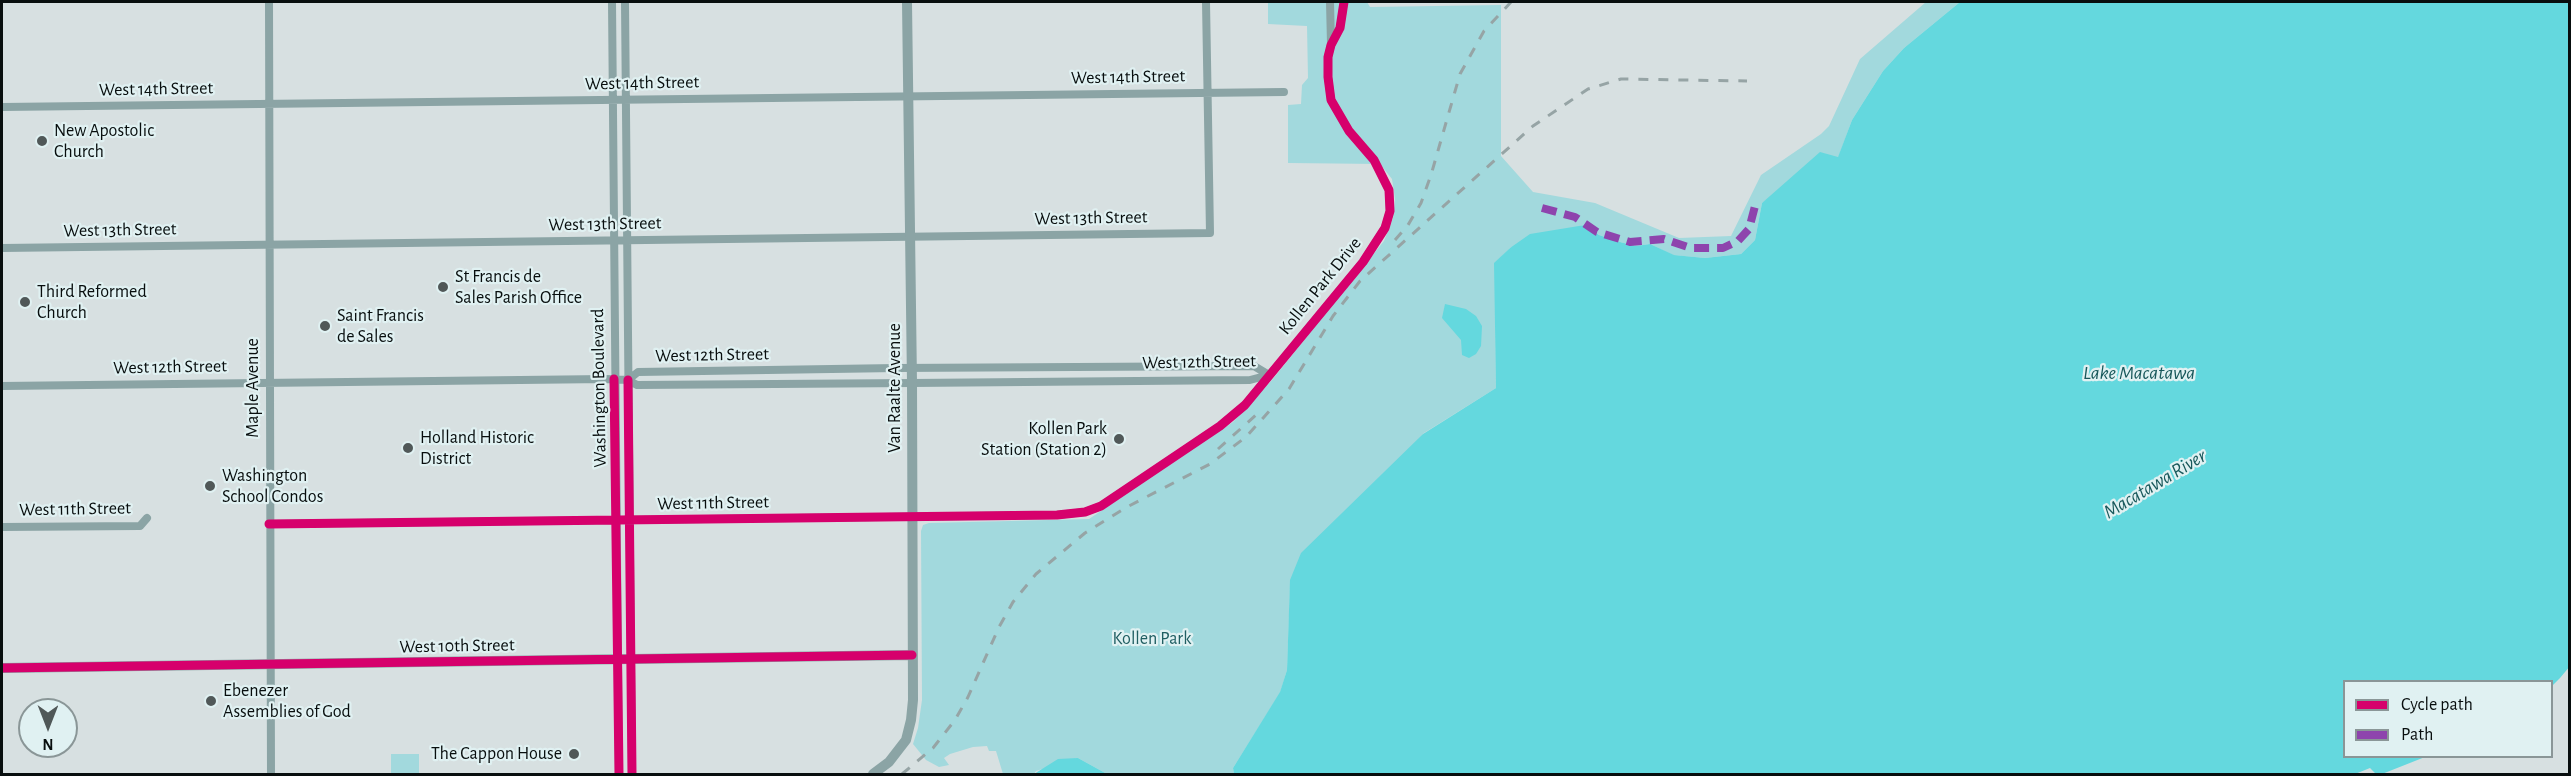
<!DOCTYPE html>
<style>
body{margin:0}
#map{position:relative;width:2571px;height:776px;overflow:hidden;background:#d7e0e1;font-family:"Alegreya Sans",sans-serif}
canvas{display:block}
.frame{position:absolute;inset:0;border:3px solid #080e0e;pointer-events:none}
.legend{position:absolute;left:2343px;top:680px;width:210px;height:78px;box-sizing:border-box;background:#e0f1f2;border:2px solid #8a9697;margin:0;padding:8px 10px;list-style:none;font-size:18px;color:#080e0e}
.legend li{display:flex;align-items:center;gap:12px;height:30px}
.legend b{width:30px;border:2px solid #8a9697}
.north{position:absolute;left:18px;top:698px;width:60px;height:60px;box-sizing:border-box;background:#e0f1f2;border:2px solid #8a9697;border-radius:50%;rotate:180deg;font-size:16px;font-weight:700;line-height:24px;text-align:center;color:#080e0e}
.north::after{content:'';display:block;margin:auto;width:21px;height:27px;background:#505858;clip-path:polygon(50% 0,100% 100%,50% 72%,0 100%)}
</style>
<div id="map">
<canvas width="2571" height="776"></canvas>
<div class="frame"></div>
<ul class="legend">
<li><b style="height:8px;background:#d6006c"></b>Cycle path</li>
<li><b style="height:8px;background:#8e44ad"></b>Path</li>
</ul>
<div class="north">N</div>
</div>
<script>
const c = document.querySelector('canvas').getContext('2d');
c.lineJoin = 'round';
function fillPath(path, color) { c.fillStyle = color; c.fill(path, 'evenodd'); }
const shape = rows => new Path2D(rows.map(r => 'M' + r).join(''));
function strokePath(path, color, width, dash) { c.strokeStyle = color; c.lineWidth = width; c.lineCap = dash ? 'butt' : 'round'; c.setLineDash(dash || []); c.stroke(path); }
function label(font, color, halo, rows, align = 'center') {
  c.font = font + ' "Alegreya Sans",sans-serif'; c.lineWidth = 4.5; c.setLineDash([]); c.textBaseline = 'middle'; c.strokeStyle = halo; c.fillStyle = color; for (const [text, x, y, turn = 0] of rows) {
    c.save(); c.translate(x, y); c.rotate((+turn || 0) * Math.PI / 180); c.textAlign = isNaN(turn) ? turn : align; if (halo) c.strokeText(text, 0, 0); c.fillText(text, 0, 0); c.restore();
  }
}
const green = shape([
 [1268,2,1367,2,1370,7,1501,5,1501,156,1533,192,1595,203,1679,238,1731,236,1761,175,1821,134,1829,126,1860,59,1926,2,1960,2,1904,48,1883,71,1852,120,1838,158,1762,203,1755,240,1741,254,1705,258,1673,255,1650,244,1636,246,1620,242,1599,235,1584,225,1510,248,1495,263,1496,388,1424,433,1290,588,1287,670,1280,693,1233,768,1234,774,1107,774,1078,758,1036,771,1034,774,1003,774,996,751,989,751,987,746,973,747,950,754,944,758,949,765,939,767,926,760,913,744,918,728,922,700,921,531,923,525,929,523,1089,519,1233,422,1272,380,1384,241,1393,218,1395,199,1392,179,1380,164,1288,163,1288,105,1301,104,1302,85,1308,78,1307,26,1268,24],
 [391,754,419,754,419,774,391,774]
]);
const water = shape([
 [1960,2,2569,2,2570,666,2560,678,2552,686,2552,682,2344,682,2344,756,2425,757,2382,774,2376,774,2370,768,2355,774,1234,774,1233,768,1280,692,1287,670,1290,580,1301,553,1423,434,1496,388,1494,263,1510,248,1530,234,1585,225,1599,235,1620,242,1636,246,1650,244,1674,255,1705,258,1741,254,1755,240,1762,203,1820,152,1838,157,1852,120,1883,71,1904,48],
 [1445,304,1466,309,1476,316,1482,326,1481,346,1476,354,1469,358,1462,355,1461,340,1442,318],
 [1078,758,1107,774,1034,774,1058,759]
]);
const minor = shape([
 [269,2,271,774],
 [612,2,619,774],
 [625,2,632,774],
 [1330,2,1331,44],
 [2,107,1284,92],
 [2,248,1210,233,1206,2],
 [628,380,638,372,896,368,1254,366,1269,375],
 [2,386,606,379,628,380,637,385,912,383,1250,380,1269,375],
 [269,524,1057,515,1085,512,1101,506,1220,426,1245,405,1363,262,1385,228,1390,211,1389,190,1374,160,1349,131,1331,100,1328,77,1328,57,1331,45,1340,28,1344,2],
 [2,527,140,526,147,518]
]);
const tertiary = shape([
 [2,668,912,655],
 [873,774,889,762,906,740,911,720,913,700,912,383,907,2]
]);
const rail = shape([
 [1395,240,1408,225,1421,203,1431,175,1460,74,1484,31,1511,2],
 [1218,449,1256,415],
 [902,774,933,748,955,720,968,697,999,627,1013,602,1036,574,1085,533,1127,507,1210,464,1246,437,1289,389,1333,316,1360,281,1533,126,1588,89,1621,79,1747,81]
]);
const quiet = shape([
 [1542,208,1575,217,1597,232,1630,242,1664,239,1691,248,1723,248,1738,241,1749,229,1755,206]
]);
const cycleway = shape([
 [614,379,619,774],
 [628,380,632,774],
 [269,524,1057,515,1085,512,1101,506,1220,426,1245,405,1363,262,1385,228,1390,211,1389,190,1374,160,1349,131,1331,100,1328,77,1328,57,1331,45,1340,28,1344,2],
 [2,668,912,655]
]);
const markers = [
 [42,141,6,"#505858"],
 [443,287,6,"#505858"],
 [25,302,6,"#505858"],
 [325,326,6,"#505858"],
 [1119,439,6,"#505858"],
 [408,448,6,"#505858"],
 [210,486,6,"#505858"],
 [211,701,6,"#505858"],
 [574,754,6,"#505858"]
];
const streetNames = [
 ["West 14th Street",1128,77,-1],
 ["West 14th Street",642,83,-1],
 ["West 14th Street",156,89,-1],
 ["West 13th Street",1091,218,-1],
 ["West 13th Street",605,224,-1],
 ["West 13th Street",120,230,-1],
 ["Kollen Park Drive",1320,286,-51],
 ["West 12th Street",712,355,-1],
 ["West 12th Street",1199,362,-1],
 ["West 12th Street",170,367,-1],
 ["Maple Avenue",253,388,-90],
 ["Washington Boulevard",599,388,-91],
 ["Van Raalte Avenue",895,388,-90],
 ["West 11th Street",713,503,-1],
 ["West 11th Street",75,509,-1],
 ["West 10th Street",457,646,-1]
];
const poiNames = [
 ["New Apostolic",54,131],
 ["Church",54,152],
 ["St Francis de",455,277],
 ["Sales Parish Office",455,298],
 ["Third Reformed",37,292],
 ["Church",37,313],
 ["Saint Francis",337,316],
 ["de Sales",337,337],
 ["Kollen Park",1107,429,"right"],
 ["Station (Station 2)",1107,450,"right"],
 ["Holland Historic",420,438],
 ["District",420,459],
 ["Washington",222,476],
 ["School Condos",222,497],
 ["Ebenezer",223,691],
 ["Assemblies of God",223,712],
 ["The Cappon House",562,754,"right"]
];
const parkNames = [
 ["Kollen Park",1152,639]
];
const waterNames = [
 ["Lake Macatawa",2139,373],
 ["Macatawa River",2155,484,-31]
];
fillPath(green, '#a2d9dd');
fillPath(water, '#64d8de');
strokePath(minor, '#8ba4a5', 8);
strokePath(tertiary, '#8ba4a5', 10);
strokePath(rail, '#96a4a5', 3, [10, 10]);
strokePath(quiet, '#8e44ad', 8, [15, 8]);
strokePath(cycleway, '#d6006c', 9);
for (const [x, y, r, color] of markers) { const dot = new Path2D(); dot.arc(x, y, r, 0, 2 * Math.PI); c.fillStyle = color; c.fill(dot); strokePath(dot, '#e0f1f2', 2); }
label('18px', '#080e0e', '#e0f1f2', streetNames);
label('18px', '#080e0e', '#e0f1f2', poiNames, 'left');
label('18px', '#205e62', '#e0f1f2', parkNames);
label('italic 20px', '#18585b', '#e0f1f2', waterNames);
</script>
